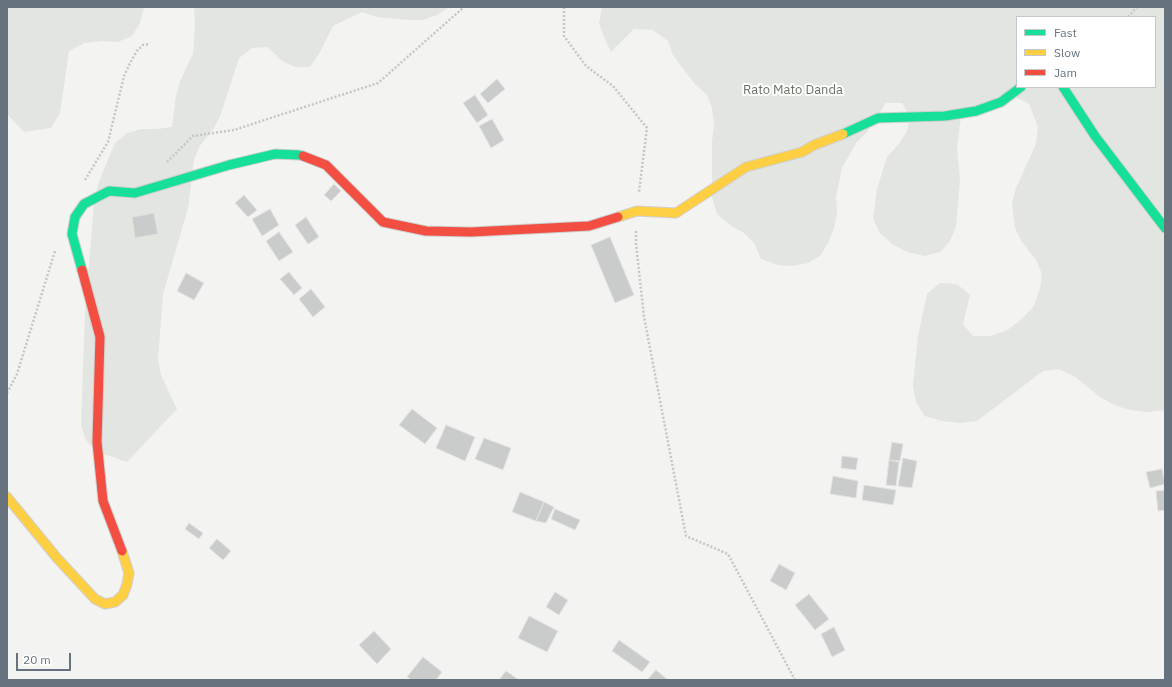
<!DOCTYPE html>
<style>
body{margin:0}
#map{position:relative;width:1172px;height:687px;overflow:hidden;background:#f3f3f1;font-family:"IBM Plex Sans",sans-serif}
canvas{display:block}
.frame{position:absolute;inset:0;border:8px solid #66737e;pointer-events:none}
.legend{position:absolute;left:1016px;top:16px;width:140px;height:72px;box-sizing:border-box;background:#fff;border:1px solid #c2c7cb;margin:0;padding:5px 7px;list-style:none;font-size:12px;color:#66737e}
.legend li{display:flex;align-items:center;gap:8px;height:20px}
.legend b{width:20px;border:1px solid #c2c7cb}
.scale{position:absolute;left:16px;top:653px;width:55px;height:18px;box-sizing:border-box;border:2px solid #66737e;border-top:0;padding-left:5px;font-size:12px;line-height:14px;white-space:nowrap;color:#66737e;-webkit-text-stroke:3px #fff;paint-order:stroke}
</style>
<div id="map">
<canvas width="1172" height="687"></canvas>
<div class="frame"></div>
<ul class="legend">
<li><b style="height:5px;background:#16e098"></b>Fast</li>
<li><b style="height:5px;background:#ffcf43"></b>Slow</li>
<li><b style="height:5px;background:#f24e42"></b>Jam</li>
</ul>
<div class="scale">20 m</div>
</div>
<script>
const c = document.querySelector('canvas').getContext('2d');
c.lineJoin = 'round';
function fillPath(path, color) { c.fillStyle = color; c.fill(path, 'evenodd'); }
const shape = rows => new Path2D(rows.map(r => 'M' + r).join(''));
function strokePath(path, color, width, dash) { c.strokeStyle = color; c.lineWidth = width; c.lineCap = dash ? 'butt' : 'round'; c.setLineDash(dash || []); c.stroke(path); }
function label(font, color, halo, rows, align = 'center') {
  c.font = font + ' "IBM Plex Sans",sans-serif'; c.lineWidth = 4; c.setLineDash([]); c.textBaseline = 'middle'; c.strokeStyle = halo; c.fillStyle = color; for (const [text, x, y, turn = 0] of rows) {
    c.save(); c.translate(x, y); c.rotate((+turn || 0) * Math.PI / 180); c.textAlign = isNaN(turn) ? turn : align; if (halo) c.strokeText(text, 0, 0); c.fillText(text, 0, 0); c.restore();
  }
}
const green = shape([
 [7,7,144,7,140,23,132,36,118,42,102,41,84,43,69,51,60,113,51,128,24,132,7,114],
 [194,7,449,7,437,15,423,20,409,20,377,17,362,12,333,26,319,54,310,67,295,67,282,61,268,47,252,48,239,58,221,114,214,128,199,147,194,160,188,208,163,294,158,360,161,375,177,409,127,462,96,451,86,440,81,426,85,313,94,204,98,184,115,143,127,133,142,129,157,129,172,127,176,96,180,81,193,54,195,23],
 [602,7,1165,7,1165,410,1147,412,1130,410,1114,405,1100,397,1074,376,1059,369,1043,371,977,421,960,423,942,421,925,416,916,403,913,386,918,336,927,294,940,283,957,284,970,295,963,324,973,336,990,336,1006,331,1022,319,1034,306,1040,288,1042,274,1036,260,1022,242,1015,228,1012,203,1016,188,1036,144,1038,127,1029,104,1012,95,961,116,957,149,960,180,956,227,950,241,940,252,925,256,907,252,892,244,880,233,873,219,877,189,887,157,898,145,907,131,910,117,902,103,886,103,867,132,856,143,842,168,836,197,837,213,834,228,829,241,821,255,808,263,793,266,778,265,761,259,755,244,744,233,730,225,717,214,712,197,712,141,714,125,712,108,707,95,695,84,683,69,673,55,668,41,653,30,634,29,611,52,604,37,599,23],
 [1017,17,1155,17,1155,87,1017,87]
]);
const building = shape([
 [497,79,505,89,488,103,480,94,497,79],
 [475,95,488,115,477,123,463,103,475,95],
 [492,119,504,140,491,148,479,126,492,119],
 [334,184,341,191,331,201,324,195,334,184],
 [244,195,257,210,248,217,235,203,244,195],
 [270,209,279,225,262,236,252,219,270,209],
 [154,213,158,234,135,238,132,217,154,213],
 [306,217,319,237,308,244,295,225,306,217],
 [279,232,293,252,279,261,266,241,279,232],
 [610,237,634,295,615,303,591,245,610,237],
 [289,272,302,288,294,295,280,279,289,272],
 [186,273,204,283,194,300,177,291,186,273],
 [311,289,325,307,313,317,299,299,311,289],
 [412,409,437,428,425,444,399,425,412,409],
 [446,425,475,437,465,461,436,448,446,425],
 [484,438,511,448,503,470,475,459,484,438],
 [892,442,903,444,900,461,889,460,892,442],
 [842,456,858,458,856,470,841,468,842,456],
 [903,458,917,461,912,488,898,486,903,458],
 [889,460,899,462,896,486,886,485,889,460],
 [1162,469,1165,484,1150,488,1146,472,1162,469],
 [833,476,858,481,856,498,830,494,833,476],
 [864,485,896,490,893,505,862,500,864,485],
 [1165,490,1165,510,1158,511,1156,491,1165,490],
 [520,492,544,502,536,521,512,512,520,492],
 [544,502,554,507,546,523,536,521,544,502],
 [555,509,580,520,575,530,551,519,555,509],
 [189,523,203,533,199,539,185,529,189,523],
 [217,539,231,551,223,560,209,548,217,539],
 [779,564,795,573,786,590,770,581,779,564],
 [555,592,568,600,559,615,546,607,555,592],
 [809,594,829,619,815,630,795,605,809,594],
 [529,616,558,631,547,652,518,638,529,616],
 [834,627,845,650,832,657,821,634,834,627],
 [374,631,391,649,377,664,359,645,374,631],
 [619,640,650,662,642,672,612,651,619,640],
 [423,657,442,672,436,680,412,680,407,677,423,657],
 [656,670,668,680,647,680,656,670],
 [506,671,519,680,499,680,506,671]
]);
const path = shape([
 [564,7,564,36,586,66,613,86,647,128,639,192],
 [1128,17,1137,7],
 [167,162,193,136,234,130,378,83,464,7],
 [85,180,108,142,124,76,131,61,137,51,143,45,149,44],
 [636,231,636,244,644,317,686,536,728,554,795,680],
 [7,393,17,374,55,251]
]);
const fast = shape([
 [1063,87,1095,136,1165,228],
 [843,134,878,118,945,116,976,111,1001,102,1021,87],
 [82,270,72,234,75,217,84,204,109,191,135,193,229,165,275,154,299,155,303,156]
]);
const slow = shape([
 [618,217,637,211,676,213,746,167,802,152,814,145,843,134],
 [7,497,57,558,95,599,105,604,115,602,123,595,127,584,129,573,122,551]
]);
const jam = shape([
 [303,156,326,165,383,222,426,231,471,232,589,226,618,217],
 [82,270,100,337,97,442,103,501,122,551]
]);
const parkNames = [
 ["Rato Mato Danda",793,90]
];
fillPath(green, '#e2e5e0');
fillPath(building, '#cacbcb');
strokePath(building, '#e2e2e1', 1);
strokePath(fast, '#cfcfcf', 11);
strokePath(slow, '#cfcfcf', 11);
strokePath(jam, '#cfcfcf', 11);
strokePath(path, '#c5c6c6', 2.5, [2, 2]);
strokePath(fast, '#16e098', 9);
strokePath(slow, '#ffcf43', 9);
strokePath(jam, '#f24e42', 9);
label('13px', '#677664', '#fff', parkNames);
</script>
